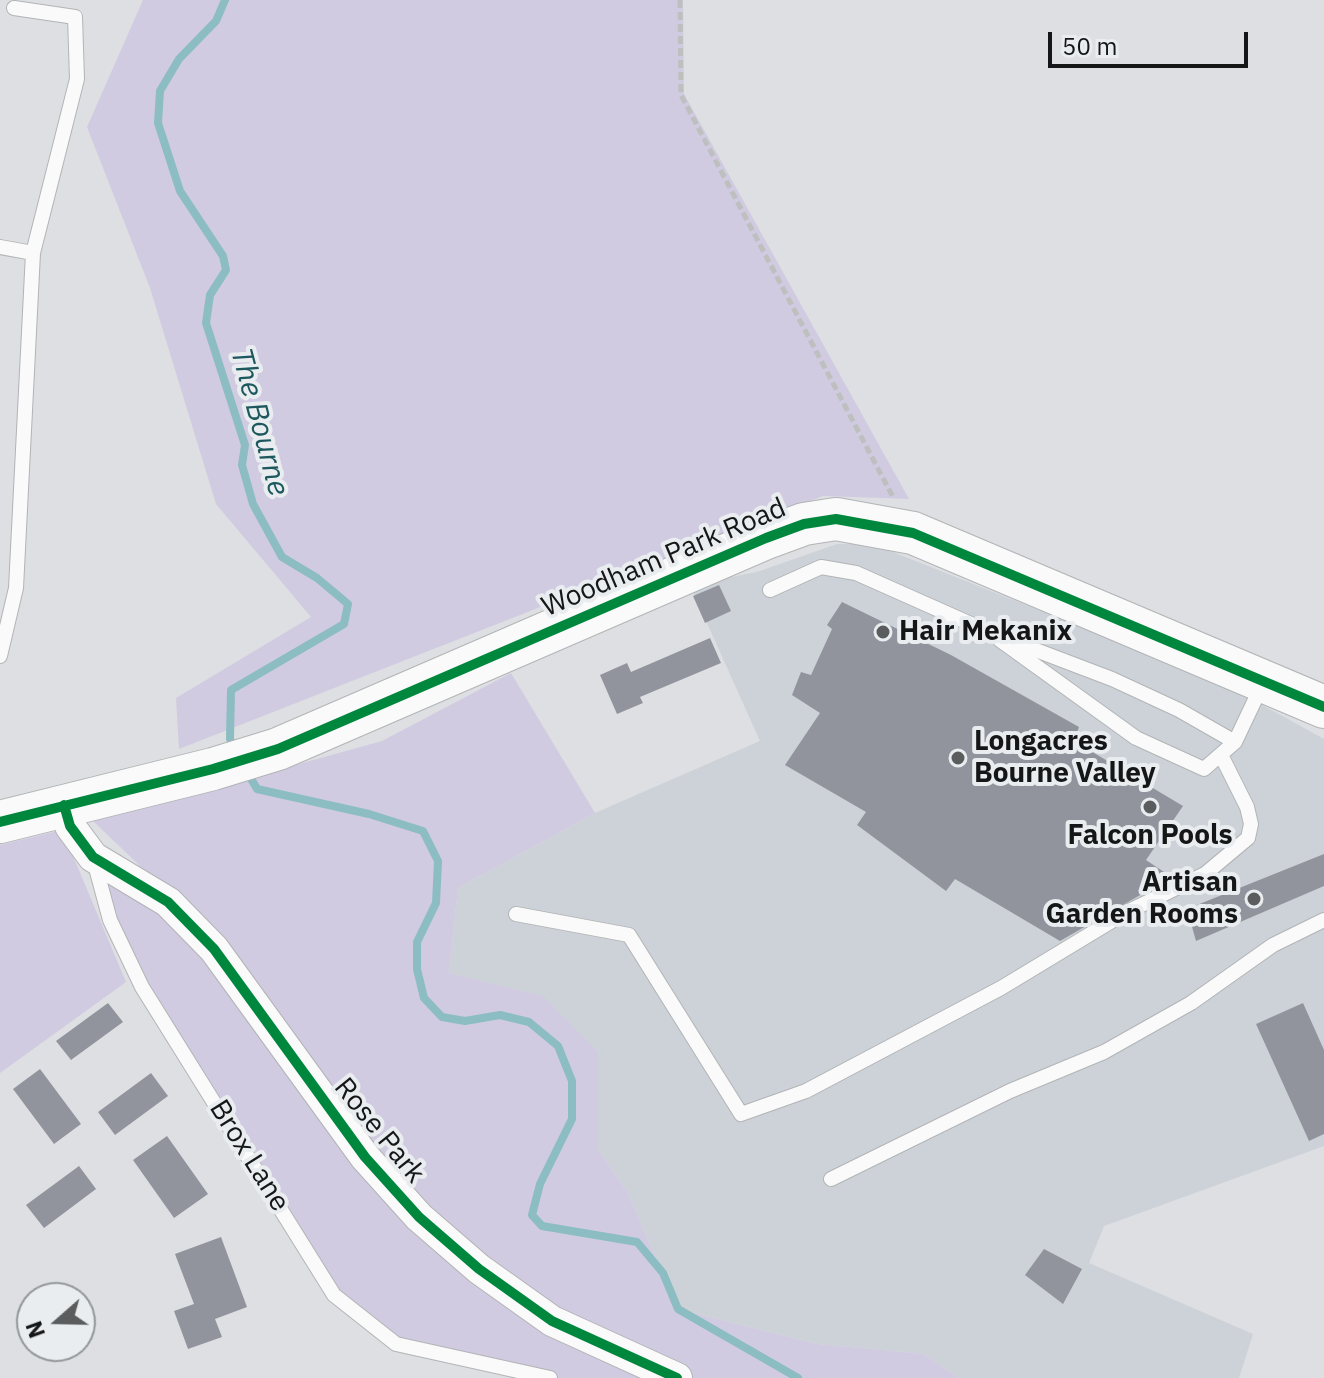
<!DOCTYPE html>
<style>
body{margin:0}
#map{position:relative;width:1324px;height:1378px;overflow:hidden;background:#dddfe2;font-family:"IBM Plex Sans",sans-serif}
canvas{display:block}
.north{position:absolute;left:16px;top:1282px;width:80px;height:80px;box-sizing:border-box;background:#e9edf0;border:2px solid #949799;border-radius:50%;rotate:250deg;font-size:22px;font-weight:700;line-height:32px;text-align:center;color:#151617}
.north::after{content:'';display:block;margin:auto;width:28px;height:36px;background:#5b5c5e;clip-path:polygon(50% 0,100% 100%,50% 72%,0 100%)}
.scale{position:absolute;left:1048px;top:32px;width:200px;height:36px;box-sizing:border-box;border:4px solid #151617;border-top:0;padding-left:10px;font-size:24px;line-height:28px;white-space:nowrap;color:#151617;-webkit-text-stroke:6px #e9edf0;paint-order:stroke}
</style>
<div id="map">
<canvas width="1324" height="1378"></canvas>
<div class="north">N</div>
<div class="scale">50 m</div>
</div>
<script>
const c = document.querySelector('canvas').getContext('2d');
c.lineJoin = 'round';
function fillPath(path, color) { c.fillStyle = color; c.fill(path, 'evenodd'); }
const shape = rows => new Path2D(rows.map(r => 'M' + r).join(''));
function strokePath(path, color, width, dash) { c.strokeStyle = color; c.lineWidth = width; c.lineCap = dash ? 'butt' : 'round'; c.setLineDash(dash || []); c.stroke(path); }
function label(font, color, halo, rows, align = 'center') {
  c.font = font + ' "IBM Plex Sans",sans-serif'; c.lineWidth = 8; c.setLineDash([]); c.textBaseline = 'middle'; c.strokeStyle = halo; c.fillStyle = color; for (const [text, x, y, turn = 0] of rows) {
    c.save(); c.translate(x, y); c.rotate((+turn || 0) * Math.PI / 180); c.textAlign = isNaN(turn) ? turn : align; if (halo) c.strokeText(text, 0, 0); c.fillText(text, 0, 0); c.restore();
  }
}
const built = shape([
 [837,544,873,544,1226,685,1324,739,1324,1146,1104,1226,1089,1263,1253,1334,1239,1378,958,1378,924,1354,818,1344,678,1309,627,1191,598,1149,598,1052,449,973,458,888,595,813,760,741,690,585,757,572]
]);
const green = shape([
 [143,0,683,0,684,94,909,499,823,496,179,749,176,698,311,617,216,504,150,288,87,127],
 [511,673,595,813,458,888,449,973,543,996,598,1052,598,1149,627,1191,678,1309,818,1344,924,1354,958,1378,550,1378,396,1344,334,1295,142,987,98,885,139,865,93,821,382,741],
 [62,830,126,982,0,1073,0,845]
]);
const stream = shape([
 [225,0,216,21,179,59,160,91,158,123,180,191,223,256,226,270,210,295,206,323,245,445,242,465,253,504,282,557,317,578,348,604,344,624,231,690,230,739,236,751],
 [246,770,257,789,369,814,423,831,438,861,436,903,417,942,417,969,424,998,442,1017,465,1021,500,1015,529,1022,558,1046,572,1081,572,1119,540,1184,532,1215,542,1226,637,1242,663,1273,678,1309,798,1378]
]);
const building = shape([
 [719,585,731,611,705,623,693,596],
 [842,602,951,655,1079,727,1074,741,1183,806,1146,860,1167,874,1142,894,1060,941,955,879,946,891,857,825,866,812,785,765,820,713,792,695,801,672,811,675,832,629,827,625],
 [710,638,721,663,640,697,643,703,617,714,600,675,627,663,631,672],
 [1324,854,1324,886,1196,941,1187,909],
 [108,1003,123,1022,71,1060,56,1041],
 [1303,1003,1324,1050,1324,1134,1309,1141,1256,1024],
 [40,1069,81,1124,54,1144,13,1089],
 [151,1073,168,1096,115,1135,98,1112],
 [167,1136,208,1194,174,1218,133,1160],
 [79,1166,96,1189,44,1228,26,1205],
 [221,1237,247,1307,215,1319,222,1337,188,1349,174,1311,194,1304,175,1254],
 [1044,1249,1082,1269,1063,1304,1025,1275]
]);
const path = shape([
 [680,0,681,95,893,497]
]);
const lane = shape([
 [0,247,33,253],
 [770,590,821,567,856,573,991,633,1112,679,1179,710,1235,742],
 [1000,640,1136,738,1204,769,1235,742,1262,685],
 [0,656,16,588,33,253,77,79,75,17,14,8],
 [93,857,110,920,142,987,334,1295,396,1344,550,1378],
 [516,914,629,935,741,1114,806,1091,1001,988,1125,913,1205,874,1248,838,1251,824,1247,807,1222,757],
 [831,1179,1010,1091,1104,1052,1191,1003,1273,945,1324,920]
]);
const street = shape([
 [64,805,70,826,93,857,168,902,214,949,365,1157,419,1217,479,1269,552,1321,677,1378]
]);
const secondary = shape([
 [0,822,213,769,278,749,766,538,804,524,836,519,913,533,1324,707]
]);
const cycleway = shape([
 [64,805,70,826,93,857,168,902,214,949,365,1157,419,1217,479,1269,552,1321,677,1378],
 [0,822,213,769,278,749,766,538,804,524,836,519,913,533,1324,707]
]);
const markers = [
 [883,632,8,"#5b5c5e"],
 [958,758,8,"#5b5c5e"],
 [1150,807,8,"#5b5c5e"],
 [1254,899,8,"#5b5c5e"]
];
const streetNames = [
 ["Woodham Park Road",664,558,-23],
 ["Rose Park",379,1131,51],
 ["Brox Lane",249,1156,58]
];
const poiNames = [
 ["Hair Mekanix",899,632],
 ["Longacres",974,742],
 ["Bourne Valley",974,774],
 ["Falcon Pools",1150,836,"center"],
 ["Artisan",1238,883,"right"],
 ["Garden Rooms",1238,915,"right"]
];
const waterNames = [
 ["The Bourne",259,422,75]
];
fillPath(built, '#ccd2d8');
fillPath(green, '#d1cbe1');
strokePath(stream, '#8cbdc2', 8);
fillPath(building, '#92949d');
strokePath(lane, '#b2b4b5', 16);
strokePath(street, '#b2b4b5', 32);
strokePath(secondary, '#b2b4b5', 44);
strokePath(path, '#bebfbf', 5, [8, 4]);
strokePath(lane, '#fafafb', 14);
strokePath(street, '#fafafb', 30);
strokePath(secondary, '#fafafb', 42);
strokePath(cycleway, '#00873e', 10);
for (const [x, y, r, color] of markers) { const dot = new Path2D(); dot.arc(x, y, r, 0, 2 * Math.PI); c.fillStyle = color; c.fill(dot); strokePath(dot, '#e9edf0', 3); }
label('28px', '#151617', '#e9edf0', streetNames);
label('bold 28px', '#151617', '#e9edf0', poiNames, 'left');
label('italic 30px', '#1c585d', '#e9edf0', waterNames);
</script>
